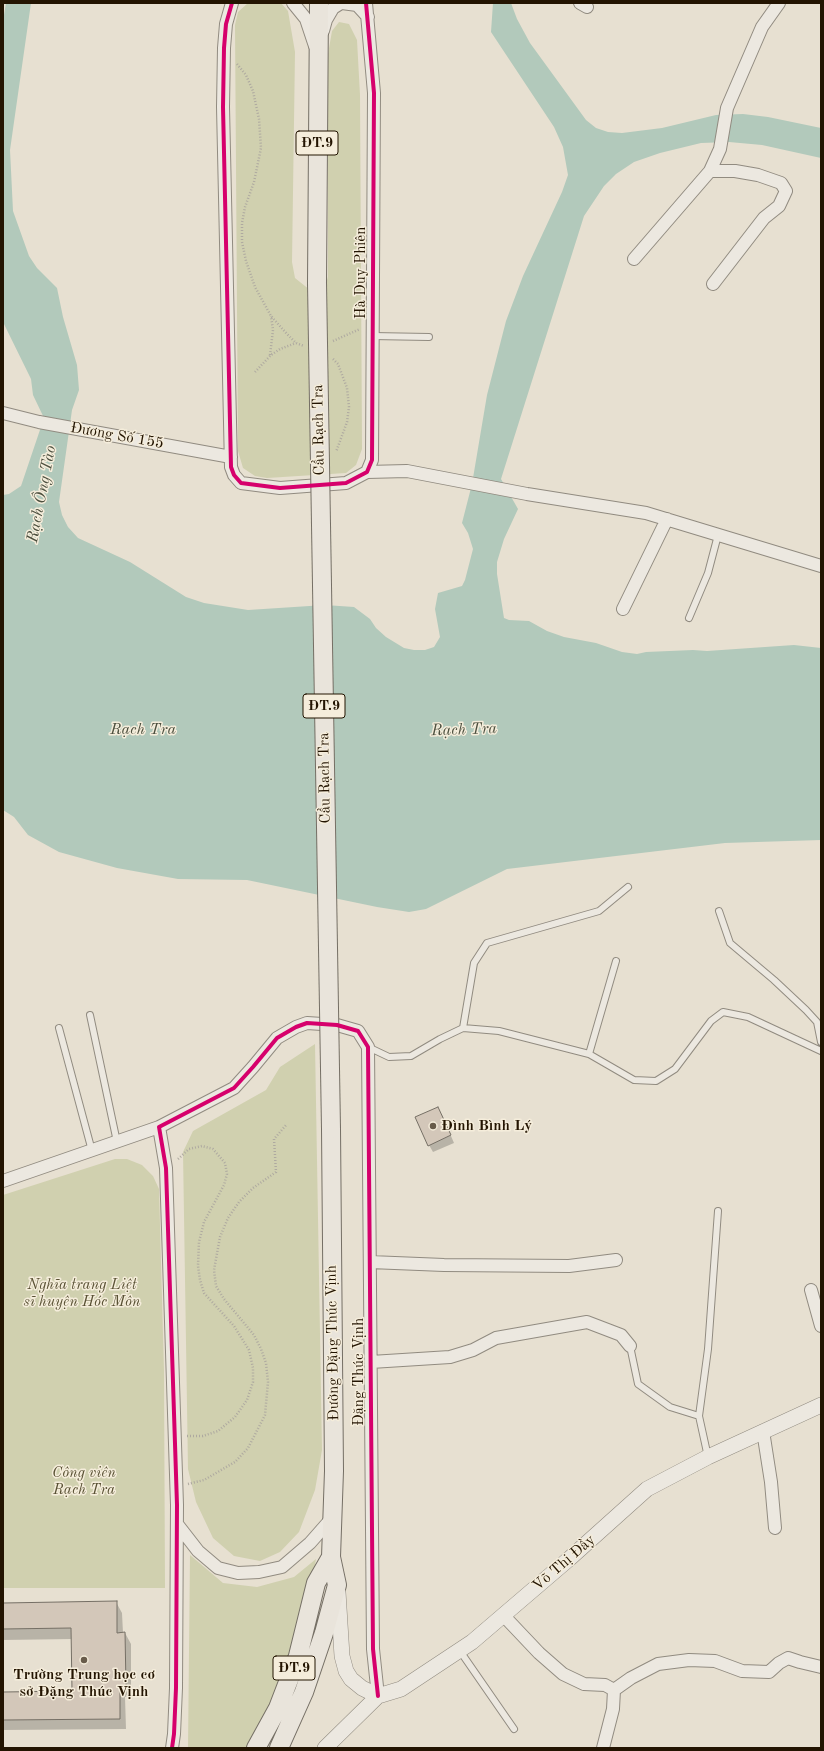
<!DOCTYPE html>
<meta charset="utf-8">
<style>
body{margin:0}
#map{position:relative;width:824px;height:1751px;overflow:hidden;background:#e7e0d1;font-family:"Old Standard TT",serif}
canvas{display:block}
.frame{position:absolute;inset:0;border:4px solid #231401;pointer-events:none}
</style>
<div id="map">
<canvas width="824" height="1751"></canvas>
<div class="frame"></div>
</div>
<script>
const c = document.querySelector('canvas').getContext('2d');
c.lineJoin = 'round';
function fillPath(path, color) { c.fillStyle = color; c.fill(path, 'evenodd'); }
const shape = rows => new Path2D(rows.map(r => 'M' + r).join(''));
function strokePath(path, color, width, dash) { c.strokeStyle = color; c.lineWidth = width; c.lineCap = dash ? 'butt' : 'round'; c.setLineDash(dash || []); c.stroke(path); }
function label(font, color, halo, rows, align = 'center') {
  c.font = font + ' "Old Standard TT",serif'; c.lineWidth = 3; c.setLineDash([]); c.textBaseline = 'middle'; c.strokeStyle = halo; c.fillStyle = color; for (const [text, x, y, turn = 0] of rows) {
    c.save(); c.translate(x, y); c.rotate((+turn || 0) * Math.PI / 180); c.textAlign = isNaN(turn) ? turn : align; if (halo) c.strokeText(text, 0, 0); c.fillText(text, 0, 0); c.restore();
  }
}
const green = shape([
 [248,3,281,3,288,11,295,52,292,262,295,278,310,290,325,286,328,277,328,54,332,31,339,22,349,24,357,40,360,95,362,449,356,465,346,473,267,478,255,476,243,468,238,451,235,25,238,12],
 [315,1044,322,1450,315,1490,299,1532,280,1552,260,1561,234,1556,213,1538,196,1502,188,1469,183,1152,193,1131,266,1090,280,1067],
 [115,1159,127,1159,142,1165,153,1176,159,1189,164,1371,165,1588,3,1588,3,1195],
 [190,1555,223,1583,257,1587,294,1577,316,1559,312,1582,296,1651,252,1748,188,1748]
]);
const water = shape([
 [6,3,31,3,10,150,13,211,29,256,37,268,57,288,63,317,77,365,79,390,72,410,59,502,62,515,68,527,78,538,130,562,186,597,204,603,248,610,325,605,354,607,370,619,376,628,386,637,404,648,414,650,425,650,434,647,440,637,435,609,438,593,462,586,465,580,473,549,468,533,462,523,472,484,487,395,506,321,523,276,562,192,568,175,563,147,554,127,491,32,493,3,511,3,517,19,530,43,586,120,596,128,608,132,622,133,662,128,716,115,743,114,768,117,821,128,821,158,762,145,729,142,701,143,660,153,634,162,616,174,604,186,584,216,501,479,518,509,504,539,497,562,497,574,504,618,509,620,529,621,547,631,564,637,596,643,622,652,637,654,646,652,693,650,707,651,794,645,821,648,821,840,725,843,507,869,426,909,409,912,377,907,247,880,178,879,117,868,59,852,28,835,14,817,3,810,3,495,9,494,21,486,44,418,33,395,31,379,3,322,3,21]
]);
const shadow = shape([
 [442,1115,454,1143,433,1152,429,1145],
 [116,1602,122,1613,123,1633,125,1633,131,1644,131,1696,125,1697,126,1729,3,1730,3,1693,73,1692,73,1639,3,1640,3,1604]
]);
const building = shape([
 [438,1107,451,1135,428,1146,415,1117,438,1107],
 [117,1601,117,1633,125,1632,126,1686,120,1686,120,1719,3,1720,3,1692,72,1691,71,1628,3,1629,3,1603,117,1601]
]);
const path = shape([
 [237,64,246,75,253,91,259,119,261,148,254,182,245,207,242,223,242,242,246,261,255,287,271,316,287,334,296,343,304,346],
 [333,341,360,329],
 [270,355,273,330,271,316],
 [333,359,338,364,347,388,349,407,347,422,336,452],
 [255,372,271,355,280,349,296,343],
 [178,1159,189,1149,202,1146,213,1149,225,1163,227,1174,224,1185,204,1222,199,1242,198,1266,200,1280,204,1293,234,1326,249,1350,253,1368,253,1382,247,1400,235,1417,218,1431,203,1436,186,1436],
 [188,1484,204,1480,235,1462,248,1448,265,1415,268,1382,266,1363,261,1349,254,1335,224,1299,216,1286,214,1270,220,1237,228,1218,239,1202,253,1188,276,1172,274,1139,287,1124]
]);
const service = shape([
 [372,336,429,337],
 [689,618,708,573,718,535],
 [719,911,730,943,774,980,806,1010,817,1022,821,1042],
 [90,1015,117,1142],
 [59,1028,92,1151],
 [463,1028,474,963,487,943,599,911,628,887],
 [368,1047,389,1057,411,1056,440,1039,463,1028,499,1031,589,1054,634,1080,656,1081,675,1069,711,1021,723,1012,748,1017,821,1051],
 [589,1054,616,961],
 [630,1346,638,1384,670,1407,699,1416,708,1457],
 [699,1416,708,1349,718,1211],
 [460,1651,514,1729]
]);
const minor = shape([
 [232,3,226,24,224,48,223,107,231,467,234,475,241,483,280,488,346,483,367,472,372,460,374,93,366,3],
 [293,3,306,19,315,46],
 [342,3,357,5,368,17],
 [580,3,587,7],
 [323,31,326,20,333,8,341,3],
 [710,171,735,171,758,175,781,183,786,191,779,206,764,218,713,284],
 [634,259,710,171,720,149,727,108,762,27,779,3],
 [3,413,39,422,231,457],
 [367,472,407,471,527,494,646,513,821,566],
 [623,609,667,519],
 [3,1181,159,1127],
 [370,1262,444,1265,569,1266,616,1260],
 [811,1290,821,1326],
 [371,1362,450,1357,473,1350,496,1338,587,1322,621,1335,630,1346],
 [763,1431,771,1482,775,1528],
 [177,1524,198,1551,218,1568,238,1573,259,1572,282,1567,310,1543,332,1518],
 [503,1615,539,1653,563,1674,584,1684,605,1685,614,1690,613,1709,603,1748],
 [614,1690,631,1678,658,1664,689,1660,715,1661,742,1671,769,1672,779,1663,788,1658,800,1662,821,1667],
 [172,1748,174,1734,176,1688,177,1505,166,1168,159,1127,234,1088,253,1067,277,1038,296,1027,307,1023,337,1025,358,1031,368,1047,373,1649,378,1696]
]);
const tertiary = shape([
 [338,1592,342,1656,346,1671,351,1679,362,1688,378,1696],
 [325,1748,378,1696,401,1689,472,1642,569,1559,647,1489,708,1457,821,1405]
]);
const primary = shape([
 [317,283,319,3],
 [256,1748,278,1708,298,1656,316,1583,331,1557],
 [279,1748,304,1692,324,1633,337,1585,331,1557,334,1471,331,1129]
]);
const primaryBridge = shape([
 [317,283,331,1129]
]);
const cycleway = shape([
 [232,3,226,24,224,48,223,107,231,467,234,475,241,483,280,488,346,483,367,472,372,460,374,93,366,3],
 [172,1748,174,1734,176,1688,177,1505,166,1168,159,1127,234,1088,253,1067,277,1038,296,1027,307,1023,337,1025,358,1031,368,1047,373,1649,378,1696]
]);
const markers = [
 [433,1126,4,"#685b4a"],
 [84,1660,4,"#685b4a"]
];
const shields = [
 [317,143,42],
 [324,706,42],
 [294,1668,42]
];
const shieldNames = [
 ["ĐT.9",317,143],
 ["ĐT.9",324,706],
 ["ĐT.9",294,1668]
];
const streetNames = [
 ["Hà Duy Phiên",361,273,-90],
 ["Cầu Rạch Tra",319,430,-91],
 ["Đương Số 155",117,436,10],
 ["Cầu Rạch Tra",325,778,-91],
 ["Đường Đặng Thúc Vịnh",333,1343,-91],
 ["Đặng Thúc Vịnh",359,1372,-90],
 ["Võ Thị Đầy",564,1563,-41]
];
const poiNames = [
 ["Đình Bình Lý",441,1126],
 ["Trường Trung học cơ",84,1675,"center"],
 ["sở Đặng Thúc Vịnh",84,1692,"center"]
];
const parkNames = [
 ["Nghĩa trang Liệt",82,1285],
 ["sĩ huyện Hóc Môn",82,1302],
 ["Công viên",84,1473],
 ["Rạch Tra",84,1490]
];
const waterNames = [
 ["Rạch Ông Tào",42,494,-79],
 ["Rạch Tra",143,730],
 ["Rạch Tra",464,730,-2]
];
fillPath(green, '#d0d0af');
fillPath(water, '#b2c9bb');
fillPath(shadow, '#0003');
fillPath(building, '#d3c7b9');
strokePath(building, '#756f65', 1);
strokePath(service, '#918b80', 8);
strokePath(minor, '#918b80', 14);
strokePath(tertiary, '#918b80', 16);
strokePath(primary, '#756f65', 20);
strokePath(path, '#aea9a0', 2.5, [1, 2]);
strokePath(service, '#ece8e0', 6);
strokePath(minor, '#ece8e0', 12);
strokePath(tertiary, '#ece8e0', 15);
strokePath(primary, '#e9e4db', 18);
strokePath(primaryBridge, '#756f65', 20, []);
strokePath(primaryBridge, '#e9e4db', 18);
strokePath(cycleway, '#d6006c', 4);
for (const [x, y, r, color] of markers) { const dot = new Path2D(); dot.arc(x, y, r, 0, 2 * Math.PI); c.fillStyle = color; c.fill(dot); strokePath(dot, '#f5eddb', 1.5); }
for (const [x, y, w] of shields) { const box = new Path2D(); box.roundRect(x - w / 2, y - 12, w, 24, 3); c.fillStyle = '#f5eddb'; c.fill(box); strokePath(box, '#231401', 1); }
label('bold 14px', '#231401', null, shieldNames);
label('15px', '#231401', '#f5eddb', streetNames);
label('bold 15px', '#231401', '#f5eddb', poiNames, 'left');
label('italic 15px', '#595134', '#f5eddb', parkNames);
label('italic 16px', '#4d503f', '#f5eddb', waterNames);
</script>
